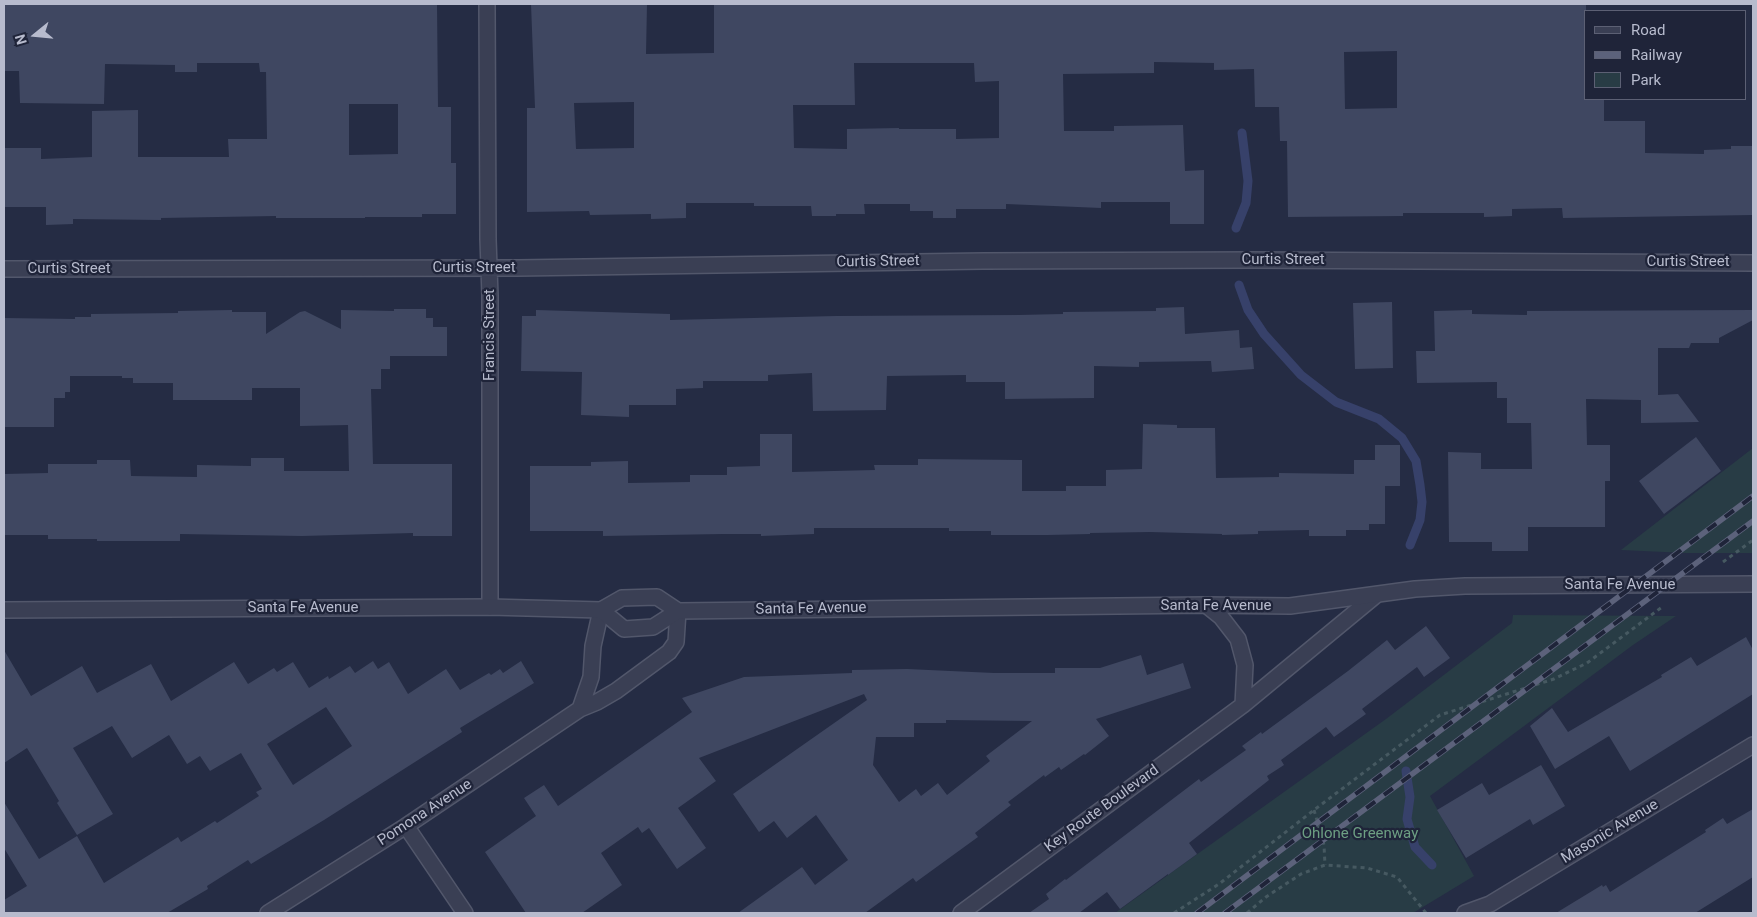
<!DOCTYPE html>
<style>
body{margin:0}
#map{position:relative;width:1757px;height:917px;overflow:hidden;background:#252c44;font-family:Roboto,sans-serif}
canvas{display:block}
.frame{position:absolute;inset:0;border:5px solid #b7bbcd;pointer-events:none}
.legend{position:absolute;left:1584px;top:10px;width:162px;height:90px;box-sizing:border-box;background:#1f2439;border:1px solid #5c6074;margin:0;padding:6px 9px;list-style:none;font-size:15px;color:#b7bbcd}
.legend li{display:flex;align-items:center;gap:10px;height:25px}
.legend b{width:25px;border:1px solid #5c6074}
.north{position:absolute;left:10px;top:10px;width:50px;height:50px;-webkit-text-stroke:4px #1f2439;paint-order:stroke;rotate:253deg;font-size:14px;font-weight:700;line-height:20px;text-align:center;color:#b7bbcd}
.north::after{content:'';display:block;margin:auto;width:18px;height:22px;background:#b7bbcd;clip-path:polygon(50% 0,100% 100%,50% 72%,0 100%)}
</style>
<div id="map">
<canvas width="1757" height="917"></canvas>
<div class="frame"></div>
<ul class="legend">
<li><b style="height:6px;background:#3a3f54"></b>Road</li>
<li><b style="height:6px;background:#5c627b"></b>Railway</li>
<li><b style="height:14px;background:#283c45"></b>Park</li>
</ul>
<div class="north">N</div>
</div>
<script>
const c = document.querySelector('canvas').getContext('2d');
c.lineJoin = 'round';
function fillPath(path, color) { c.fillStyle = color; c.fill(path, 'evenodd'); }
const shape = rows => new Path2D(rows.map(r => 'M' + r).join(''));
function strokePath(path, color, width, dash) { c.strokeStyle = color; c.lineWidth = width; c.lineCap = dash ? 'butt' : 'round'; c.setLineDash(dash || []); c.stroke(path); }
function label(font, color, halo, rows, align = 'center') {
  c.font = font + ' Roboto,sans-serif'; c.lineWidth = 4.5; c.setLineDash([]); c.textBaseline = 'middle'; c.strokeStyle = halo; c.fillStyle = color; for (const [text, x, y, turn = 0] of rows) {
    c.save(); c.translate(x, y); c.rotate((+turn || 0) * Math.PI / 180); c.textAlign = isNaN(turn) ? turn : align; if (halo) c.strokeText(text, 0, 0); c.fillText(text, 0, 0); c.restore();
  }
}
const green = shape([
 [1753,448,1753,553,1686,553,1621,550],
 [1513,615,1676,616,1633,645,1430,796,1474,876,1413,913,1115,913,1386,719,1512,623]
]);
const stream = shape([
 [1236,228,1246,203,1248,181,1242,133],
 [1239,285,1248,310,1264,334,1301,375,1336,402,1379,419,1402,438,1416,461,1420,485,1422,502,1420,520,1410,545],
 [1406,771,1410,797,1407,819,1415,847,1432,865]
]);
const building = shape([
 [4,4,437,4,438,107,451,107,451,163,456,163,456,214,422,214,422,217,365,217,365,218,276,218,276,216,161,218,161,220,73,219,73,224,46,225,46,207,4,207,4,148,41,148,41,159,92,157,92,111,138,110,138,157,229,157,228,139,267,139,266,72,260,72,259,63,197,63,197,72,175,72,175,65,105,64,104,104,20,103,19,71,4,71],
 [349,104,398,104,398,154,349,155],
 [531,4,647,4,646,54,714,53,714,4,1586,4,1586,99,1604,99,1604,121,1645,121,1645,153,1704,154,1704,150,1731,149,1731,146,1753,146,1753,215,1563,218,1562,208,1512,209,1512,216,1484,217,1484,213,1403,213,1403,216,1288,217,1287,141,1280,141,1279,107,1255,107,1254,69,1214,70,1214,63,1154,62,1154,73,1063,74,1064,131,1114,131,1114,126,1183,125,1185,171,1204,170,1204,224,1170,224,1170,202,1101,202,1101,208,1006,204,1006,209,956,209,956,218,933,218,933,211,910,211,910,204,864,204,865,214,836,214,836,216,812,216,811,206,754,206,754,203,686,203,686,218,651,219,651,214,590,215,589,211,527,212,527,108,535,108],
 [1397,51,1397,108,1345,109,1344,52],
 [854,63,974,63,975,82,999,81,999,138,956,139,956,129,899,129,899,128,847,129,847,149,794,148,793,105,855,105],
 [634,102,634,148,576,149,574,103],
 [1392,302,1393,368,1355,369,1353,303],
 [1184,307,1185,334,1239,330,1240,348,1252,347,1254,369,1212,372,1211,361,1139,362,1139,367,1094,366,1094,398,1005,399,1005,382,966,382,966,375,887,376,886,410,813,411,812,373,768,375,768,381,703,381,703,388,676,389,676,405,629,405,629,417,581,415,582,372,521,371,522,316,536,316,536,310,670,314,670,320,836,316,1018,315,1063,314,1063,312,1156,311,1156,308],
 [394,309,426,309,426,318,433,318,433,327,447,327,447,356,390,356,390,369,381,369,381,389,371,389,373,464,452,464,452,536,413,536,413,533,302,536,180,534,180,541,97,541,97,539,48,539,48,535,4,535,4,474,48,473,48,464,97,464,97,460,130,460,131,476,197,477,197,465,251,466,251,458,284,458,284,471,349,471,348,425,300,426,300,388,252,388,252,400,173,400,173,383,133,383,133,378,122,378,122,376,70,376,70,392,65,392,65,398,54,398,54,427,4,427,4,318,75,319,75,317,91,317,91,314,178,313,178,311,232,310,232,312,266,312,266,334,300,312,305,311,341,329,341,310,394,311],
 [1472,310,1472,314,1527,315,1527,311,1753,310,1753,320,1719,338,1719,343,1691,343,1689,348,1658,348,1658,395,1678,394,1699,422,1641,423,1641,400,1586,399,1587,445,1610,445,1610,481,1605,481,1605,527,1528,527,1528,551,1492,551,1492,542,1449,542,1448,452,1481,453,1481,469,1532,469,1531,423,1507,423,1507,398,1497,398,1497,382,1417,383,1416,351,1435,351,1434,311],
 [1143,424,1177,425,1177,428,1215,428,1216,478,1279,477,1279,473,1354,474,1354,460,1375,460,1375,445,1400,445,1400,486,1385,486,1385,524,1369,524,1369,530,1346,530,1346,536,1309,536,1309,530,1258,531,1258,534,1222,535,1222,534,1150,532,1090,533,1090,534,1048,535,991,535,991,531,949,531,949,528,814,528,814,534,761,536,761,534,723,534,603,536,603,531,530,531,530,466,591,466,591,462,628,461,628,483,690,482,690,475,727,475,727,467,760,466,760,434,792,434,792,472,875,470,874,465,918,465,918,459,1022,460,1022,491,1066,491,1066,486,1106,486,1106,470,1142,469],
 [1696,437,1721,471,1664,514,1639,481],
 [1426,626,1450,658,1424,677,1417,667,1362,709,1366,714,1334,737,1326,727,1281,760,1284,765,1267,776,1269,780,1189,843,1197,854,1168,875,1168,874,1120,909,1107,892,1079,913,1029,913,1049,899,1046,894,1065,879,1066,880,1199,779,1201,782,1246,750,1242,746,1261,732,1262,734,1348,671,1387,640,1395,650],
 [1746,637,1753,650,1753,694,1630,771,1609,736,1555,769,1530,726,1552,708,1568,732,1662,677,1661,675,1691,657,1697,666],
 [4,650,31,696,82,666,97,693,151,664,171,701,234,662,248,684,274,668,277,672,293,662,309,688,328,676,329,679,350,666,355,673,373,661,378,669,389,662,408,694,446,669,460,690,489,673,491,675,500,669,503,673,521,661,534,683,460,728,462,732,324,820,251,864,248,860,207,886,208,889,167,913,4,913,4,900,27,886,4,848,4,802,39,859,77,836,104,883,178,837,181,842,215,821,217,823,259,796,256,792,262,789,241,753,210,771,200,756,187,764,169,735,132,758,112,726,73,748,113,814,77,835,57,803,59,801,27,748,4,763],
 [326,707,352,746,293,785,267,744],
 [1141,655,1147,675,1183,663,1191,688,1096,719,1109,736,1085,755,1084,754,1061,770,1059,767,1045,777,1044,775,1008,802,1011,805,975,833,978,837,916,882,913,878,865,913,738,913,802,867,815,885,848,860,816,815,787,838,774,821,759,832,733,794,867,700,864,694,699,758,716,781,678,808,706,848,677,869,649,828,642,833,638,827,601,853,622,885,582,913,526,913,485,852,536,816,524,798,544,785,558,806,692,712,682,698,744,677,852,673,852,670,907,669,994,673,1055,673,1055,668,1100,668],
 [946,720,1032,721,986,756,990,761,947,795,938,783,921,796,916,789,899,802,873,765,876,737,914,737,914,723,946,723],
 [1541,765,1565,806,1533,825,1530,819,1466,858,1437,810,1482,783,1489,795],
 [1753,809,1753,877,1695,913,1556,913,1602,885,1603,887,1606,885,1610,892,1706,832,1705,830,1723,818,1727,824]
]);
const path = shape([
 [1723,562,1753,540],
 [1314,810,1324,845,1325,865],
 [1174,913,1219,884,1314,810,1440,715,1554,679,1587,663,1662,607],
 [1247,913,1266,897,1301,874,1325,865,1367,868,1397,877,1426,913]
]);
const minor = shape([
 [487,4,488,239,490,296,490,607],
 [4,269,518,268,983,261,1252,260,1753,263],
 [1206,605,1221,617,1238,639,1245,665,1243,705],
 [580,709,591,677,593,646,601,610],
 [406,826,465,913],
 [268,913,406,826,580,709,597,702,616,691,669,652,676,642,678,611],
 [961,913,1243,705,1375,596]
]);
const tertiary = shape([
 [4,610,490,607,601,610,622,598,657,597,678,611],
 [601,610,624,629,653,627,678,611,1206,605,1290,606,1415,589,1465,586,1753,584],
 [1465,913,1490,904,1753,745]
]);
const rail = shape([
 [1197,913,1753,496],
 [1225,913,1753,521]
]);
const streetNames = [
 ["Curtis Street",1283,260],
 ["Curtis Street",878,262,-1],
 ["Curtis Street",1688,262],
 ["Curtis Street",474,268],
 ["Curtis Street",69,269],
 ["Francis Street",490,335,-90],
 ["Santa Fe Avenue",1620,585],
 ["Santa Fe Avenue",1216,606],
 ["Santa Fe Avenue",303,608],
 ["Santa Fe Avenue",811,609,-1],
 ["Key Route Boulevard",1102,809,-36],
 ["Pomona Avenue",425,813,-33],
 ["Masonic Avenue",1610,832,-31]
];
const parkNames = [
 ["Ohlone Greenway",1360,834]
];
fillPath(green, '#283c45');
strokePath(stream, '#37416a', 9);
fillPath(building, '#3f4761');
strokePath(minor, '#52576b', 18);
strokePath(tertiary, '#52576b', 18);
strokePath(path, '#465961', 3, [4, 4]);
strokePath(minor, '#3a3f54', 15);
strokePath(tertiary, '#3a3f54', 15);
strokePath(rail, '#5c627b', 5.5);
strokePath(rail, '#1f2439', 4, [11]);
label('15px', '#b7bbcd', '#1f2439', streetNames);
label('15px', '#6d9f83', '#1f2439', parkNames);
</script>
